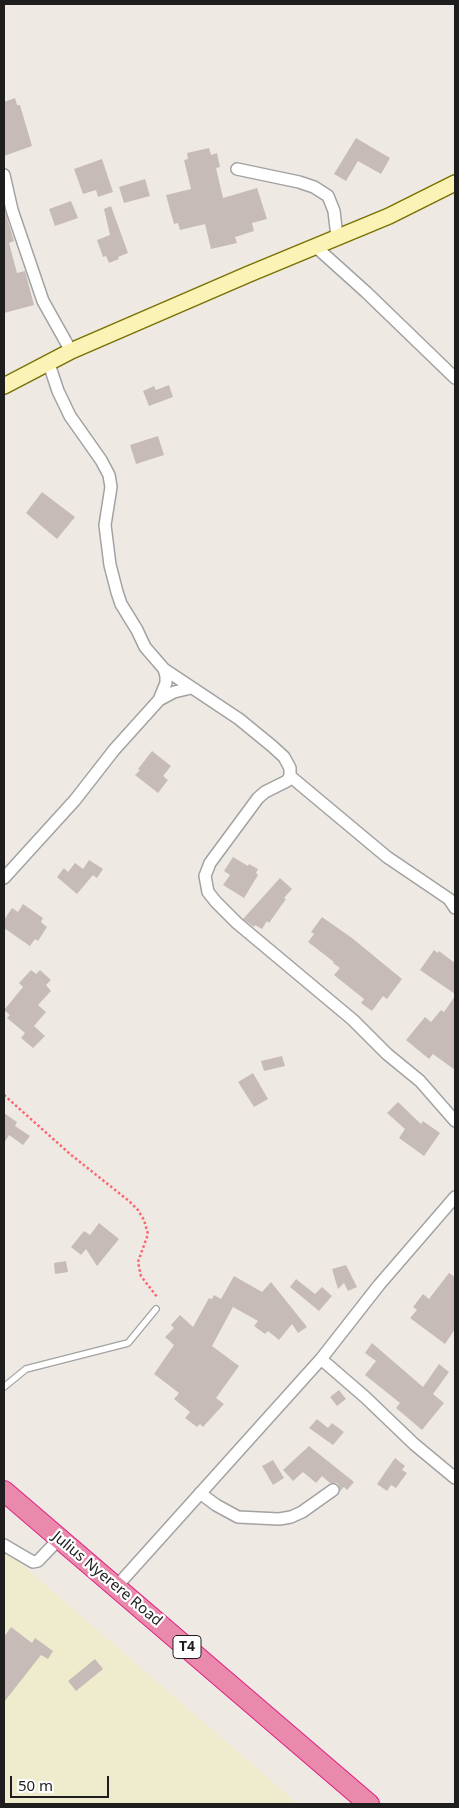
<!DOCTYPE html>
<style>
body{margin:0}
#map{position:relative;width:459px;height:1808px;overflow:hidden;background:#efe9e4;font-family:"Noto Sans",sans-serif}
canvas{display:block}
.frame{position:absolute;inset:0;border:5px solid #1e1e1e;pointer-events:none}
.scale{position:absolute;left:10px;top:1776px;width:99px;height:22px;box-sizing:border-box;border:2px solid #1e1e1e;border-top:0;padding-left:6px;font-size:15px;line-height:18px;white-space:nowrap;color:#1e1e1e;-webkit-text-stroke:4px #fff;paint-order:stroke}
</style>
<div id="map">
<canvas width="459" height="1808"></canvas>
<div class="frame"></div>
<div class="scale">50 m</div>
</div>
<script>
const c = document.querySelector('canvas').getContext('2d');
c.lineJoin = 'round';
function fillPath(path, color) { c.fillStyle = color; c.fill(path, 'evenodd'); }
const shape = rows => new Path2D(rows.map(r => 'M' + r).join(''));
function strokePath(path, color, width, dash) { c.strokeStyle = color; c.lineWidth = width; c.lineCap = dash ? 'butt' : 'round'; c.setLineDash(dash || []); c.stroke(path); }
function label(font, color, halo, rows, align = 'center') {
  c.font = font + ' "Noto Sans",sans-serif'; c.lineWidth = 4.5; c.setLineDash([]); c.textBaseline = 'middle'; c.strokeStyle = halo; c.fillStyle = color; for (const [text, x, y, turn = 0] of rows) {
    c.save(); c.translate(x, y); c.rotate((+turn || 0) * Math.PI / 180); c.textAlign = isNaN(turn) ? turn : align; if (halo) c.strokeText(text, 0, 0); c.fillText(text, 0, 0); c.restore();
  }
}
const farmland = shape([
 [4,1549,298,1804,4,1804]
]);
const building = shape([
 [15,98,17,105,20,105,32,146,4,156,4,102],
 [356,138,390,158,381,174,358,161,346,181,334,174],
 [209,148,211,155,217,153,220,167,216,168,223,198,257,188,267,219,252,223,254,231,235,237,237,243,211,249,205,224,180,230,178,223,174,224,166,195,191,189,184,160,188,159,187,153],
 [102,159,113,192,98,197,96,190,83,194,74,169],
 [145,179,150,196,124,203,119,187],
 [71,201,78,218,55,226,49,209],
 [111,206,128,253,118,257,119,259,109,263,106,256,103,257,97,240,110,235,104,209],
 [4,208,14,241,9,243,17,273,25,271,34,305,4,313],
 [169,385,173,397,149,406,143,391,154,386,156,390],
 [158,436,164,455,136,464,130,445],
 [42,492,75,517,57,539,26,513],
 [152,751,171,766,163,776,168,780,158,793,135,775,140,770,138,769],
 [233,857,248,866,249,864,258,869,256,873,258,875,244,898,223,885,230,875,224,871],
 [89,860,103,869,97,878,93,875,77,894,57,877,64,868,68,872,75,863,83,869],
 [280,878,292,889,284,898,286,899,269,923,267,921,262,929,255,925,254,927,243,919],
 [23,904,43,918,41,922,47,927,38,941,35,939,30,946,4,928,4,920,12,908,18,912],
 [322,917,352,938,402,979,387,999,383,996,372,1011,361,1003,364,999,334,975,340,968,333,963,334,962,308,942,314,934,311,932],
 [434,950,438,953,439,951,455,963,455,994,420,970],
 [31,970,36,974,40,970,51,980,46,985,51,991,38,1005,46,1012,34,1026,45,1036,33,1048,21,1038,25,1033,7,1018,10,1015,4,1010,23,987,19,983],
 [455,996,455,1070,433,1054,429,1059,406,1040,425,1017,431,1022,441,1010,444,1012],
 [282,1056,285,1066,264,1071,261,1061],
 [253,1073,268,1099,254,1107,238,1082],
 [398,1102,421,1124,423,1121,440,1133,424,1156,399,1138,405,1129,387,1113],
 [4,1113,17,1122,15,1126,30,1136,23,1145,9,1135,4,1143],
 [99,1223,119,1239,97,1266,86,1249,81,1255,71,1247,84,1231,90,1235],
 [66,1261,68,1272,55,1274,54,1263],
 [346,1265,357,1287,348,1291,344,1283,338,1289,332,1269],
 [449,1273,455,1277,455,1329,445,1344,410,1318,417,1310,413,1307,423,1294,429,1299],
 [234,1276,262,1292,271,1282,307,1327,298,1333,292,1324,279,1340,268,1331,265,1334,254,1326,258,1321,233,1307,212,1346,239,1366,216,1398,224,1404,203,1427,200,1424,197,1427,185,1418,190,1412,174,1399,179,1393,154,1374,174,1345,165,1337,174,1328,171,1325,180,1315,193,1327,209,1298,212,1299,214,1295,221,1299],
 [296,1279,315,1294,322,1287,332,1296,319,1311,290,1287],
 [372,1343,423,1387,439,1364,449,1372,433,1394,444,1403,422,1430,396,1408,400,1403,365,1375,376,1361,365,1353],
 [339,1390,346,1399,337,1406,330,1397],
 [317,1419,328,1428,332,1423,344,1432,333,1445,309,1428],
 [309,1446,354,1482,347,1490,344,1487,340,1491,339,1486,337,1483,330,1483,322,1476,316,1483,303,1472,293,1481,283,1470],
 [395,1458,405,1466,402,1470,407,1473,396,1488,391,1485,387,1491,377,1484],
 [273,1460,284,1478,273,1485,262,1466],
 [11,1627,32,1643,35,1638,53,1651,48,1659,41,1655,4,1702,4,1637],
 [95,1659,103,1669,76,1691,68,1681]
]);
const path = shape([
 [4,1095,70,1154,129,1201,138,1210,144,1220,148,1234,138,1262,141,1276,157,1297]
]);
const lane = shape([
 [4,1387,26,1369,128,1343,156,1309]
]);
const street = shape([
 [237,169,299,182,314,187,328,196,334,211,337,237],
 [4,175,12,210,43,301,71,351],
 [316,247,366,292,455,378],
 [164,669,239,719,272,746,284,757,290,768,290,776,287,781,265,792,258,798,210,863,205,876,208,892,216,902,237,923,353,1020,387,1054,420,1081,455,1121],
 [159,700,174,692,191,688],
 [290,776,387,857,449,899,455,908],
 [4,878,75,800,114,750,159,700,166,683,166,676,164,669,145,647,137,630,121,604,117,592,110,565,105,525,111,487,109,475,101,460,70,416,58,391,49,364],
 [321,1359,365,1397,414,1444,455,1478],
 [200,1493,216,1505,238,1517,279,1519,291,1517,302,1512,333,1490],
 [4,1545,33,1562,38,1561,59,1539],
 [116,1587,321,1359,379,1285,455,1197]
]);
const secondary = shape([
 [4,386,71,351,249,274,389,216,455,183]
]);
const highway = shape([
 [4,1491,369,1804]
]);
const shields = [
 [187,1647,28]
];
const shieldNames = [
 ["T4",187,1647]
];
const streetNames = [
 ["Julius Nyerere Road",107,1579,40]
];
fillPath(farmland, '#efecce');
fillPath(building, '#c7bbb7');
strokePath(lane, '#a2a2a2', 8);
strokePath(street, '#a2a2a2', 14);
strokePath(secondary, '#787102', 18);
strokePath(highway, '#df1f81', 22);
strokePath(path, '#fd6671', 2.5, [2.5, 2.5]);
strokePath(lane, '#fff', 5.5);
strokePath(street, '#fff', 11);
strokePath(secondary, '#fbf3b6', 15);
strokePath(highway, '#e989ab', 20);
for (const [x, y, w] of shields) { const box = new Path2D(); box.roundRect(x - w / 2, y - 11.5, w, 23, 4); c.fillStyle = '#fff'; c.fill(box); strokePath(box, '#1e1e1e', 1); }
label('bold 14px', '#1e1e1e', null, shieldNames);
label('15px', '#1e1e1e', '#fff', streetNames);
</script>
